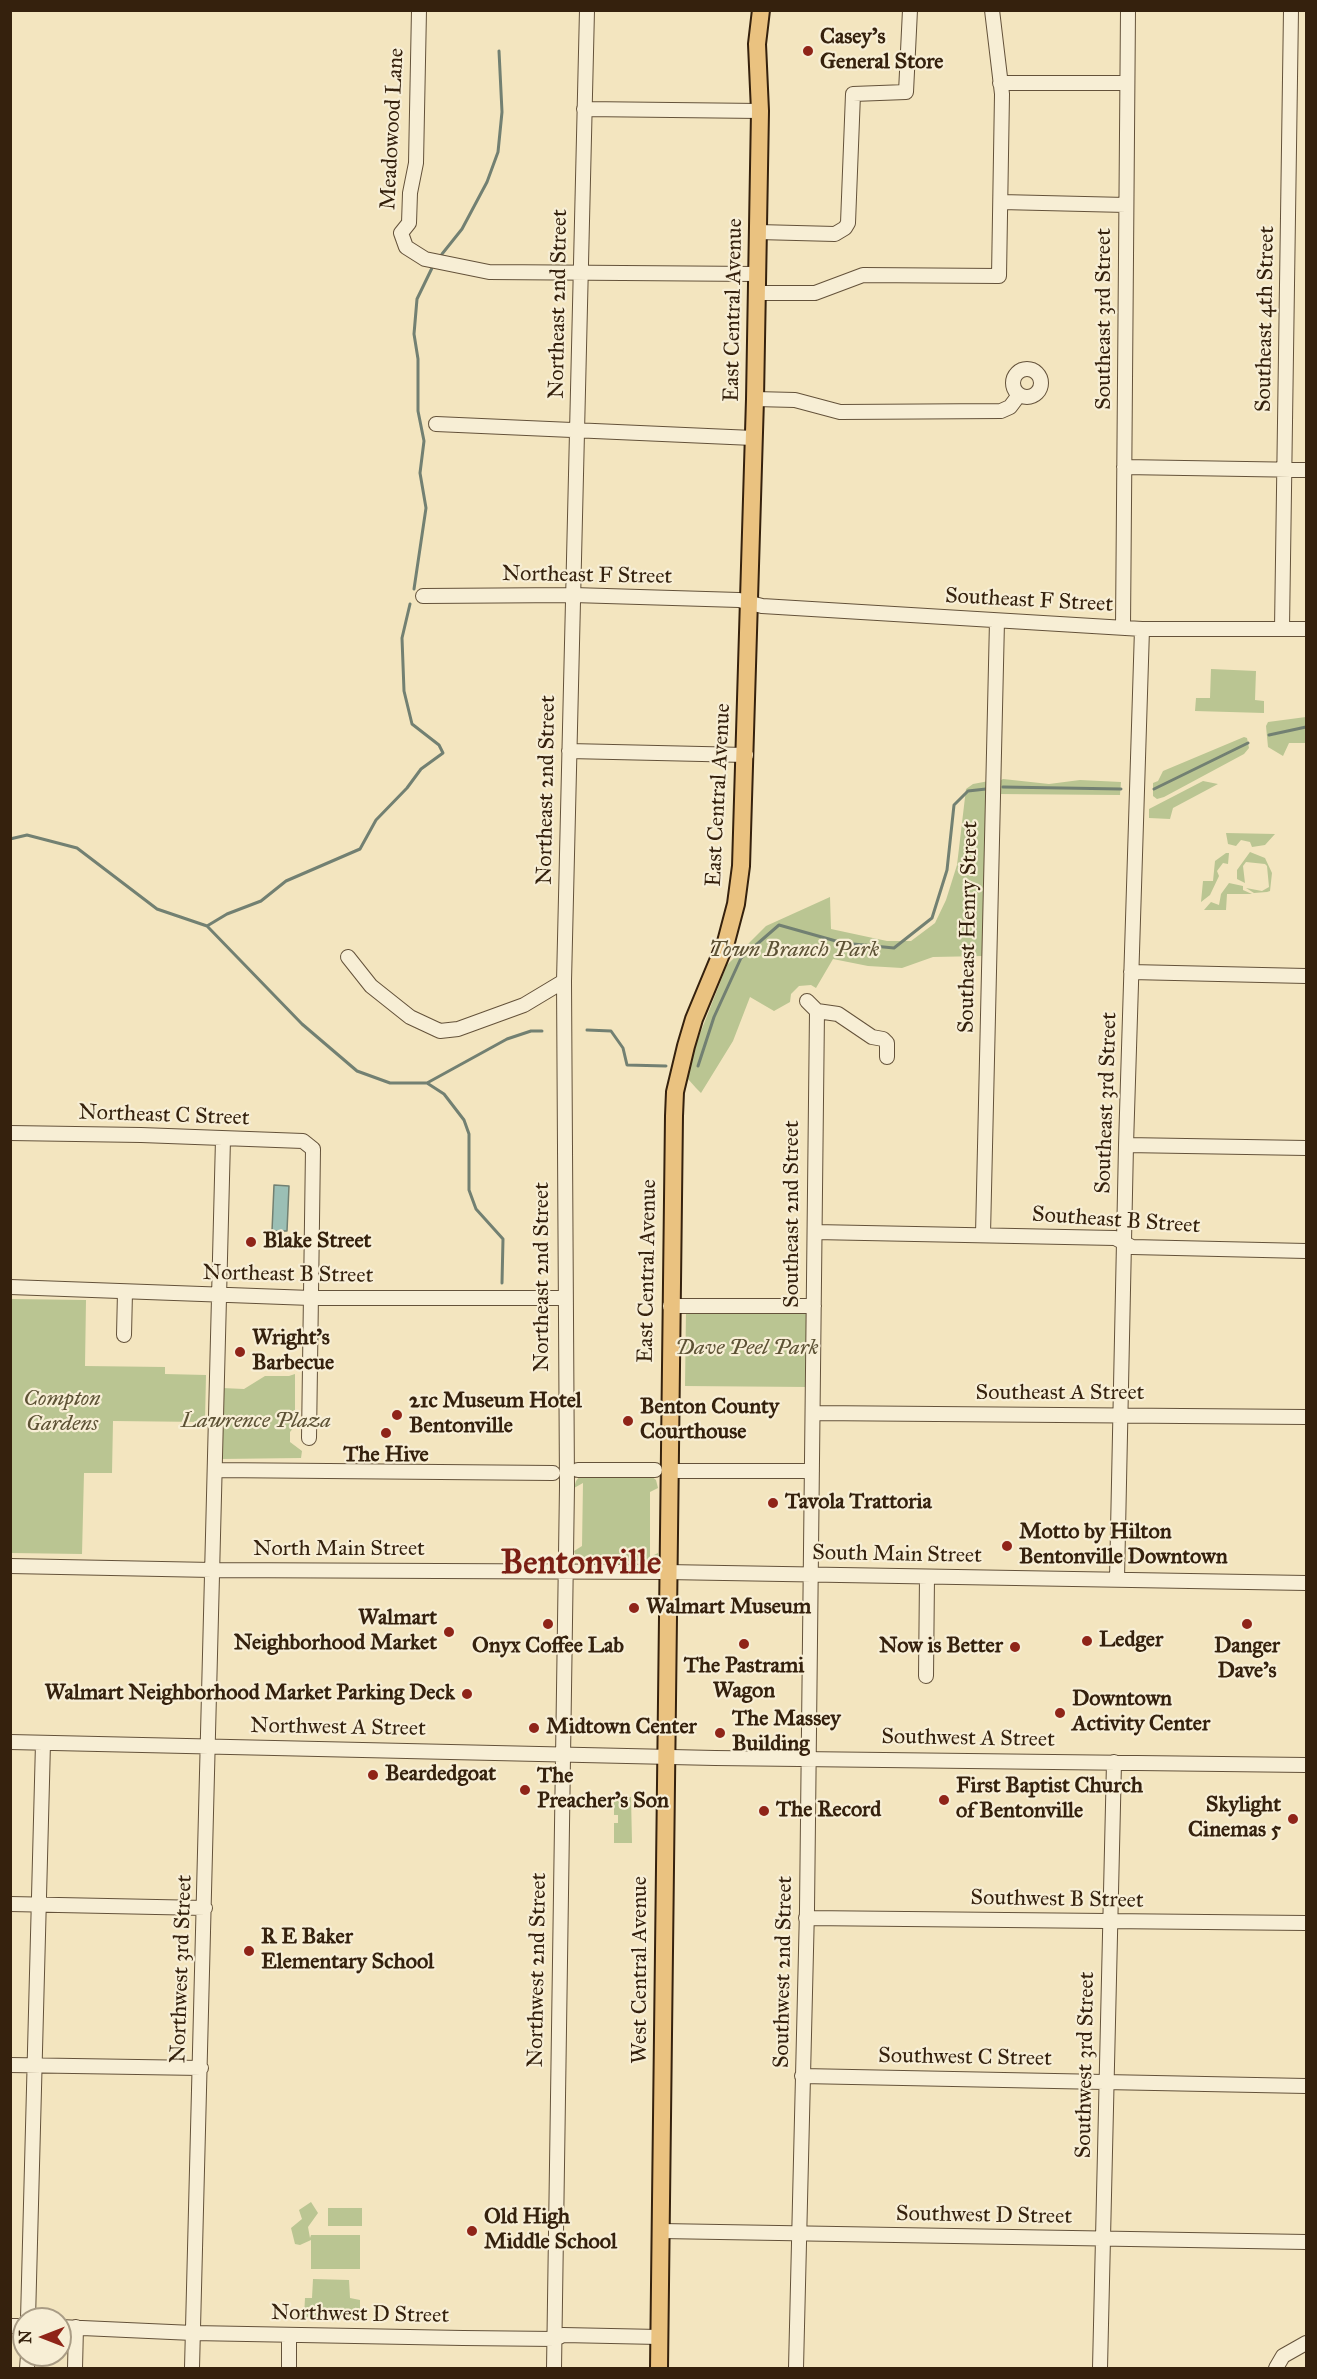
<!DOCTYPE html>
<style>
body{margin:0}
#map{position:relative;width:1317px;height:2379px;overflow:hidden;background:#f3e5bf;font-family:"IM FELL Great Primer",serif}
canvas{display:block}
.frame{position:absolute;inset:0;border:12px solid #35210d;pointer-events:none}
.north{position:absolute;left:12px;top:2307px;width:60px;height:60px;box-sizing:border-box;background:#f7eed5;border:2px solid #a99c85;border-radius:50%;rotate:270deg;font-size:16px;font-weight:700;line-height:24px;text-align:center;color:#35210d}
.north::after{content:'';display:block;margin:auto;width:21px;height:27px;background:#8f2418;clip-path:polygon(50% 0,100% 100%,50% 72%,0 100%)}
</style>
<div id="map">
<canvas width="1317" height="2379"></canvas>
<div class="frame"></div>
<div class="north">N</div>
</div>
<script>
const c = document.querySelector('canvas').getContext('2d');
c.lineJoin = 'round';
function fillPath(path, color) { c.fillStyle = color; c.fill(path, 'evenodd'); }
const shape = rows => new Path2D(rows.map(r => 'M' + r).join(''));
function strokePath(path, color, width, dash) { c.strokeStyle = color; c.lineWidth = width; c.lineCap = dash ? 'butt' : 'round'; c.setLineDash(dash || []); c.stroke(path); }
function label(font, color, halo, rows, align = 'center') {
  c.font = font + ' "IM FELL Great Primer",serif'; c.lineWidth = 4.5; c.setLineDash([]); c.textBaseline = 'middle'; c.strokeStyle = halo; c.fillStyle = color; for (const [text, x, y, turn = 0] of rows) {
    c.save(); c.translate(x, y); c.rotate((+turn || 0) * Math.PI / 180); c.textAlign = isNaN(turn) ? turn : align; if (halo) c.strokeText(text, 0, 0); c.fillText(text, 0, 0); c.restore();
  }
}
const green = shape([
 [1211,669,1256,671,1255,700,1264,701,1264,713,1195,711,1196,698,1210,698],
 [1306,717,1306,743,1289,743,1283,756,1268,747,1266,726,1268,722],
 [1244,737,1247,738,1249,748,1244,754,1164,797,1157,799,1153,796,1153,783,1158,781,1163,771],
 [1003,779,1049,784,1080,780,1121,782,1120,795,997,794,997,782],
 [989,781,983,956,933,957,902,968,868,966,833,959,816,988,811,985,799,986,791,994,790,1002,774,1011,750,997,733,1041,701,1093,696,1088,688,1079,694,1049,727,965,766,926,830,897,831,929,887,941,911,941,935,923,946,900,957,865,966,789,973,784],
 [1203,781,1218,784,1173,808,1170,819,1149,818,1149,809],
 [1226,833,1275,834,1265,845,1252,847,1250,842,1241,840,1236,846,1228,844],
 [1250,852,1265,858,1272,873,1270,891,1267,892,1254,893,1246,888,1262,891,1269,887,1267,866,1265,864,1246,862,1243,866,1245,883,1237,879,1237,870],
 [1226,853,1229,853,1228,864,1223,863,1217,871,1219,876,1210,895,1201,902,1203,881,1213,881,1215,861],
 [1229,883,1243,886,1243,890,1252,894,1227,894,1226,910,1204,910,1211,902,1219,905,1221,894],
 [11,1299,86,1300,85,1366,165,1367,165,1374,206,1375,205,1422,113,1421,112,1473,84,1473,82,1554,11,1553],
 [686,1311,805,1313,808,1316,808,1387,685,1386],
 [295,1374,295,1426,290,1432,290,1442,302,1451,301,1458,220,1459,222,1388,244,1389,265,1376,289,1376],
 [580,1476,651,1476,656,1480,658,1488,650,1492,650,1557,658,1553,658,1555,654,1563,645,1565,644,1561,622,1561,621,1565,609,1565,608,1561,586,1561,583,1564,577,1561,574,1551,582,1546,583,1483,574,1488,576,1481],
 [614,1797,631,1797,632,1843,614,1843,614,1823,618,1823,618,1815,614,1815],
 [311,2202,318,2213,308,2227,310,2238,311,2235,360,2235,360,2269,311,2269,311,2240,300,2245,295,2244,291,2228,302,2219,299,2210],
 [328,2208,362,2208,362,2226,328,2226],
 [313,2279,349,2280,350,2298,360,2300,360,2318,304,2317,305,2298,312,2298]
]);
const water = shape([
 [274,1185,289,1186,287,1231,272,1231,274,1185]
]);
const stream = shape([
 [442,254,462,229,487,182,498,152,502,112,499,51],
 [414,589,426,508,420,473,424,441,418,411,418,359,414,334,417,299,432,268],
 [1269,735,1306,727],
 [1003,787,1121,789],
 [1154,789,1248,743],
 [10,839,27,835,77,848,157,909,207,926,302,1024,357,1071,390,1083,427,1083,507,1039,531,1031,542,1031],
 [207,926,227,914,261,901,286,881,360,849,376,820,407,788,421,769,443,753,439,745,412,724,404,691,402,638,410,604],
 [587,1030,611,1031,623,1048,627,1065,666,1066],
 [698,1066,714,1017,741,958,779,925,843,943,894,948,932,918,947,870,954,805,968,791,986,789],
 [427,1083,444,1094,464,1120,469,1134,469,1190,476,1209,503,1239,502,1283]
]);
const minor = shape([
 [419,10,416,163,410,193,409,223,401,233,406,247,425,259,489,272,757,274],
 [1000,83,1127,83],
 [584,109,760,111],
 [1001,202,1126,205],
 [758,232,835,234,845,228,848,223,853,94,906,92,910,10],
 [757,293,815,293,863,275,999,276,1002,94,992,10],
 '1013 383a14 14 0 1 1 28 0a14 14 0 1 1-28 0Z',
 [755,399,795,400,840,412,1001,411,1010,407,1019,395],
 [436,424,753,438],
 [1124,467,1306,470],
 [423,596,573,595,739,600,762,606,1142,629,1306,629],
 [1123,627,1128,10],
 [1282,628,1291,10],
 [569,751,746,755],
 [348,957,371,986,410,1017,440,1031,458,1029,524,1005,564,981],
 [1131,972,1306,976],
 [817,1011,838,1014,872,1037,883,1039,887,1043,887,1057],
 [10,1133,141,1135,303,1141,313,1149,309,1438],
 [1126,1145,1306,1148],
 [815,1232,1115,1238,1132,1247,1306,1251],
 [983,1234,997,621],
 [10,1287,311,1298,564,1298],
 [670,1306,814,1306],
 [124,1335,125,1292],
 [813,1413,1306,1417],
 [215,1470,553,1473],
 [578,1470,655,1470],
 [678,1471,812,1471],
 [10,1566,212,1570,666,1572,1306,1583],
 [1117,1579,1126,1145,1142,629],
 [926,1676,927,1577],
 [10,1742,715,1758,1306,1765],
 [10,1904,205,1908],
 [806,1918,1306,1923],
 [10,2065,201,2068],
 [802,2076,1306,2086],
 [661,2231,1306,2242],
 [28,2319,43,1743],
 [10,2326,24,2326],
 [60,2327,193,2333,463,2338,555,2339,563,2335,659,2337],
 [27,2368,28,2355],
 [75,2368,76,2327],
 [192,2368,223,1139],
 [289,2368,289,2335],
 [554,2368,567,1486,564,981,587,10],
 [796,2368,807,1909,817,1011,807,1001],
 [1100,2368,1114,1762],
 [1276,2368,1283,2356,1306,2343]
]);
const major = shape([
 [659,2368,674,1116,675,1092,686,1046,694,1019,726,942,736,904,741,866,755,399,760,111,757,44,761,10]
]);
const markers = [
 [808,51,6,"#8f2418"],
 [251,1242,6,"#8f2418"],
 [240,1352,6,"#8f2418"],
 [397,1415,6,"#8f2418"],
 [628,1421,6,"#8f2418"],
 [386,1433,6,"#8f2418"],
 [773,1503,6,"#8f2418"],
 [1007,1546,6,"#8f2418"],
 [634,1608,6,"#8f2418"],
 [548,1624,6,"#8f2418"],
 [1247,1624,6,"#8f2418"],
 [449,1632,6,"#8f2418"],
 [1087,1641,6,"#8f2418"],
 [744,1644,6,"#8f2418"],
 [1015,1647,6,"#8f2418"],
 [467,1694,6,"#8f2418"],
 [1060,1713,6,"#8f2418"],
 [534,1728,6,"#8f2418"],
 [720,1733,6,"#8f2418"],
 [373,1775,6,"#8f2418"],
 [525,1790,6,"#8f2418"],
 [944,1800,6,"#8f2418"],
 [764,1811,6,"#8f2418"],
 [1293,1819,6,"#8f2418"],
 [249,1951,6,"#8f2418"],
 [472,2231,6,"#8f2418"]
];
const poiNames = [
 ["Casey's",820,38],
 ["General Store",820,63],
 ["Blake Street",263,1242],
 ["Wright's",252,1339],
 ["Barbecue",252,1364],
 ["21c Museum Hotel",409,1402],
 ["Bentonville",409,1427],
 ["Benton County",640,1408],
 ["Courthouse",640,1433],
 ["The Hive",386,1456,"center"],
 ["Tavola Trattoria",785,1503],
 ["Motto by Hilton",1019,1533],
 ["Bentonville Downtown",1019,1558],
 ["Walmart Museum",646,1608],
 ["Walmart",437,1619,"right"],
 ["Neighborhood Market",437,1644,"right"],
 ["Ledger",1099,1641],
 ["Onyx Coffee Lab",548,1647,"center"],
 ["Now is Better",1003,1647,"right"],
 ["Danger",1247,1647,"center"],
 ["Dave's",1247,1672,"center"],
 ["The Pastrami",744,1667,"center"],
 ["Wagon",744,1692,"center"],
 ["Walmart Neighborhood Market Parking Deck",455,1694,"right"],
 ["Downtown",1072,1700],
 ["Activity Center",1072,1725],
 ["The Massey",732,1720],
 ["Building",732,1745],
 ["Midtown Center",546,1728],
 ["Beardedgoat",385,1775],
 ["The",537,1777],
 ["Preacher's Son",537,1802],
 ["First Baptist Church",956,1787],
 ["of Bentonville",956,1812],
 ["Skylight",1281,1806,"right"],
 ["Cinemas 5",1281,1831,"right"],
 ["The Record",776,1811],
 ["R E Baker",261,1938],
 ["Elementary School",261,1963],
 ["Old High",484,2218],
 ["Middle School",484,2243]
];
const streetNames = [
 ["Meadowood Lane",393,129,-87],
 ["Northeast 2nd Street",559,304,-89],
 ["East Central Avenue",734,310,-89],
 ["Southeast 3rd Street",1105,319,-90],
 ["Southeast 4th Street",1266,319,-89],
 ["Northeast F Street",587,576,1],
 ["Southeast F Street",1029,601,3],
 ["Northeast 2nd Street",547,790,-89],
 ["East Central Avenue",719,795,-87],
 ["Southeast Henry Street",969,927,-89],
 ["Southeast 3rd Street",1107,1103,-88],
 ["Northeast C Street",164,1116,2],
 ["Southeast 2nd Street",793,1214,-90],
 ["Southeast B Street",1116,1221,4],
 ["East Central Avenue",648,1271,-89],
 ["Northeast B Street",288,1275,1],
 ["Northeast 2nd Street",543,1277,-90],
 ["Southeast A Street",1060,1394],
 ["North Main Street",339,1550],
 ["South Main Street",897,1555,1],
 ["Northwest A Street",338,1728,1],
 ["Southwest A Street",968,1739,1],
 ["Southwest B Street",1057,1900,1],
 ["Northwest 3rd Street",182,1969,-88],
 ["Northwest 2nd Street",538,1970,-89],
 ["West Central Avenue",641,1970,-90],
 ["Southwest 2nd Street",784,1972,-89],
 ["Southwest C Street",965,2058,1],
 ["Southwest 3rd Street",1086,2065,-89],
 ["Southwest D Street",984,2216,1],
 ["Northwest D Street",360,2315,1]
];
const parkNames = [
 ["Town Branch Park",794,951],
 ["Dave Peel Park",747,1349],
 ["Compton",62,1400],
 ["Gardens",62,1425],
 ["Lawrence Plaza",256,1422]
];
const townNames = [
 ["Bentonville",581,1565]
];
fillPath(green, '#bac592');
fillPath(water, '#9bbfb5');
strokePath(water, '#728072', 1.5);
strokePath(stream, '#728072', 3);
strokePath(minor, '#64523a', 16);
strokePath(major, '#35210d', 20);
strokePath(minor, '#f7eed5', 14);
strokePath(major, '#eac280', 16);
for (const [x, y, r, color] of markers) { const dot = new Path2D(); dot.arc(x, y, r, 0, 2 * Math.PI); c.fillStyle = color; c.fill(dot); strokePath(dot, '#f7eed5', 2); }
label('bold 22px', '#35210d', '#f7eed5', poiNames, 'left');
label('22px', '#35210d', '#f7eed5', streetNames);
label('italic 22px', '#5d5235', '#f7eed5', parkNames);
label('bold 34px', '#7a1f14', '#f7eed5', townNames);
</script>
